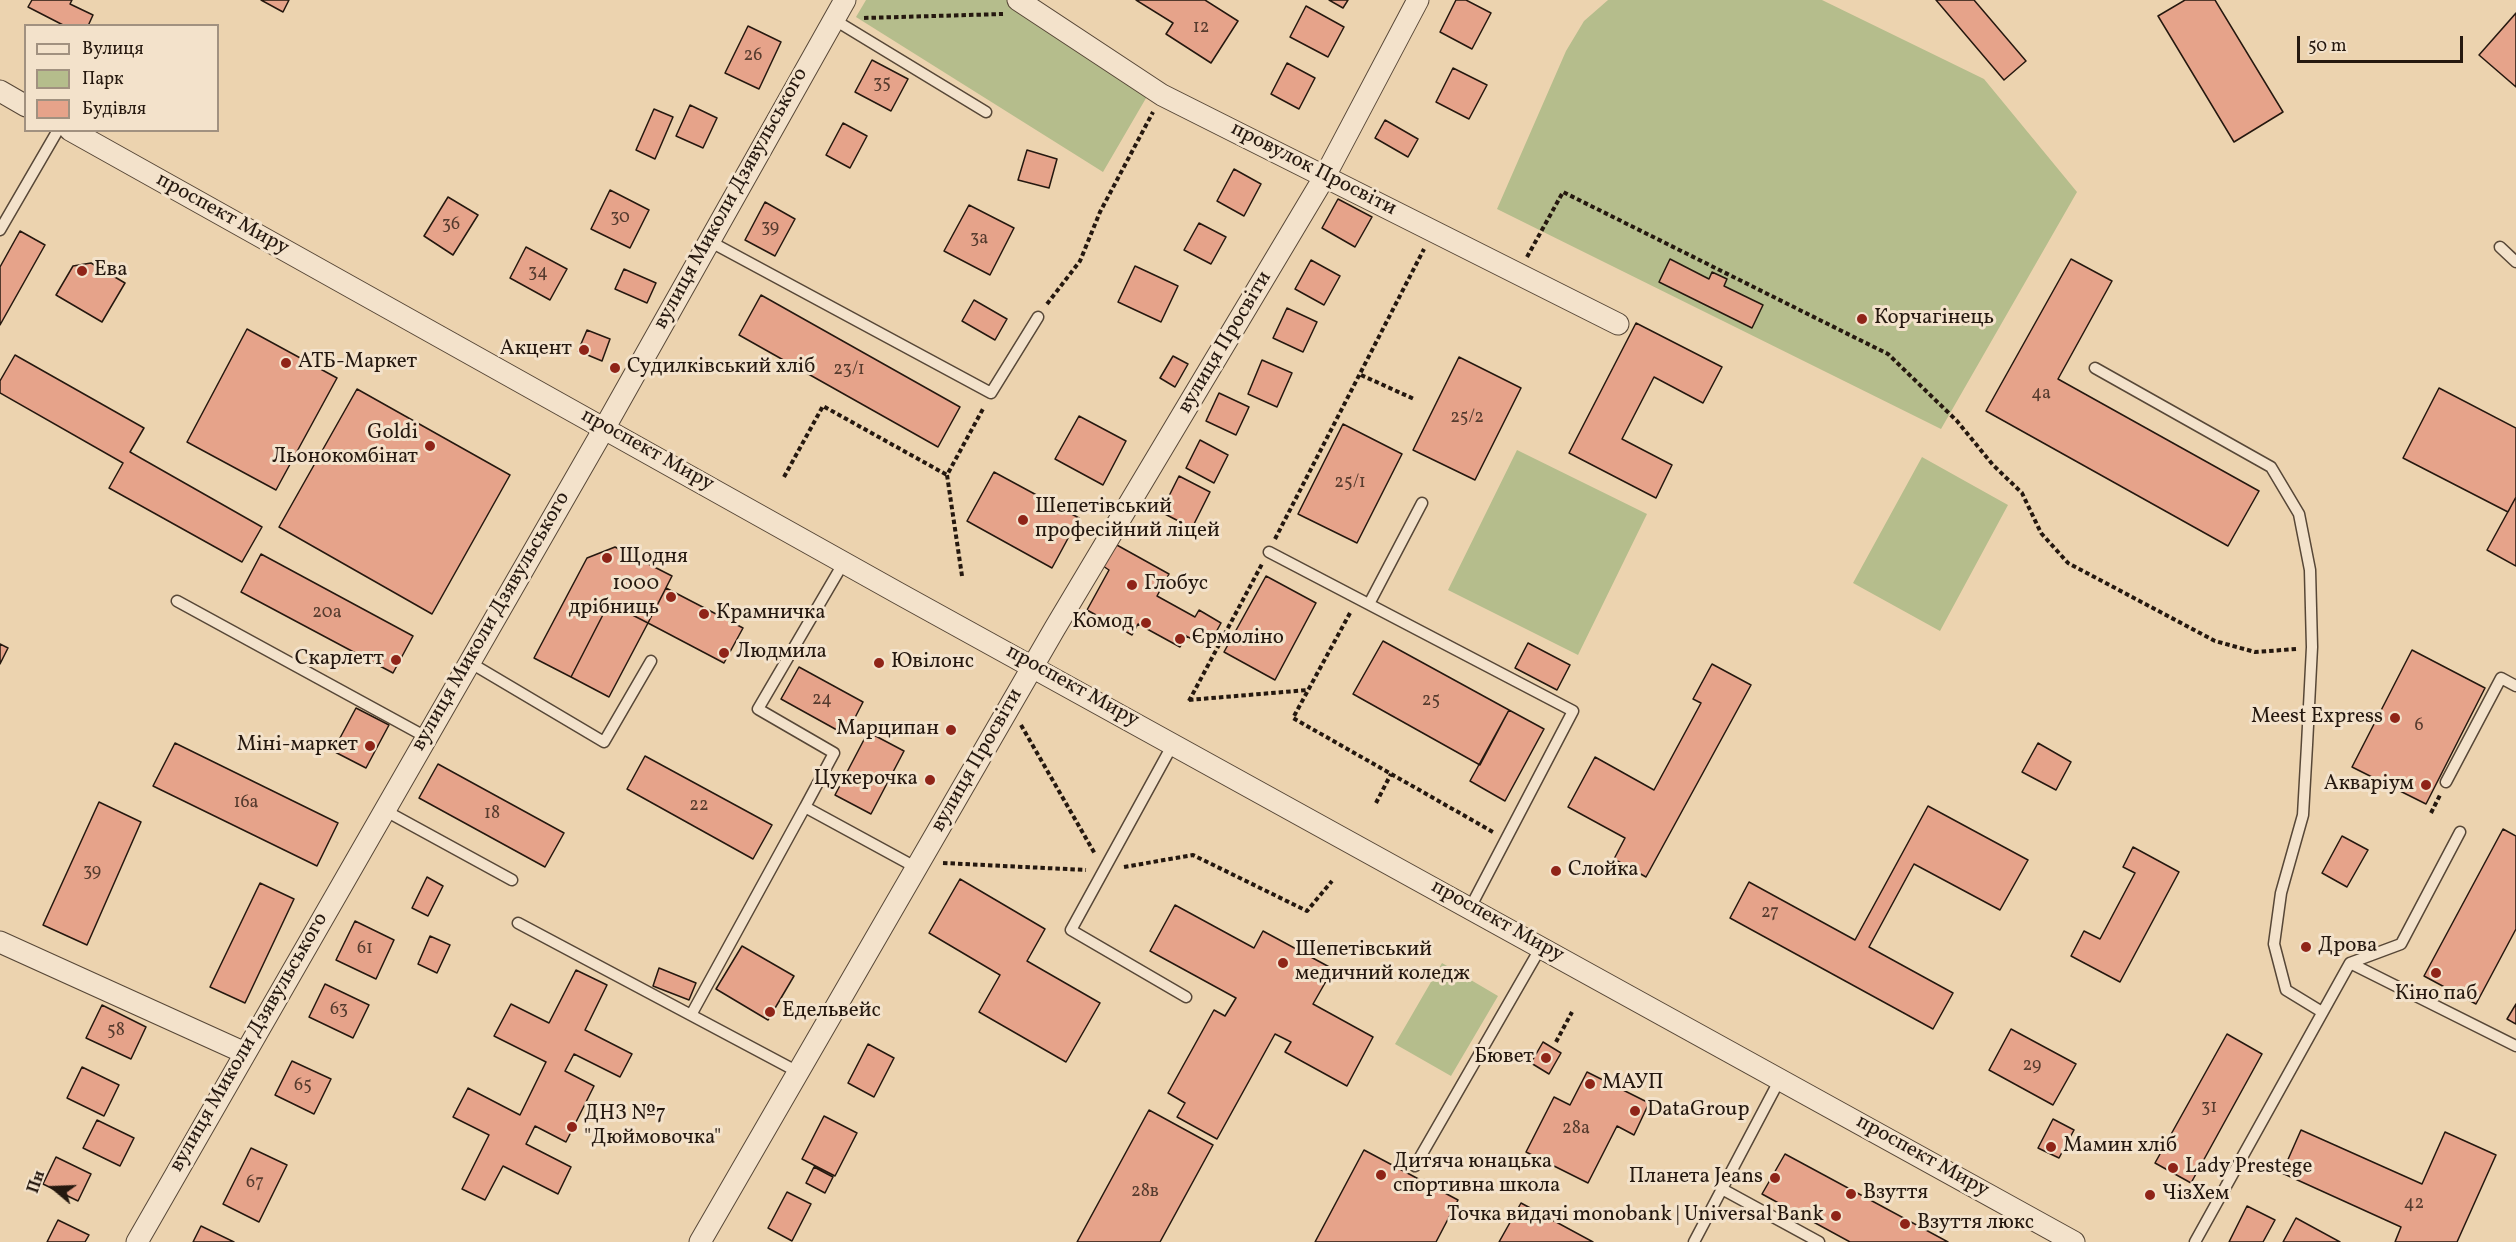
<!DOCTYPE html>
<meta charset="utf-8">
<style>
body{margin:0}
#map{position:relative;width:2516px;height:1242px;overflow:hidden;background:#ecd3af;font-family:Vollkorn,serif}
canvas{display:block}
.legend{position:absolute;left:24px;top:24px;width:195px;height:108px;box-sizing:border-box;background:#f3e2cb;border:2px solid #a19180;margin:0;padding:8px 10px;list-style:none;font-size:18px;color:#25180f}
.legend li{display:flex;align-items:center;gap:12px;height:30px}
.legend b{width:30px;border:2px solid #a19180}
.north{position:absolute;left:24px;top:1158px;width:60px;height:60px;-webkit-text-stroke:4px #f3e2cb;paint-order:stroke;rotate:289deg;font-size:16px;font-weight:700;line-height:24px;text-align:center;color:#25180f}
.north::after{content:'';display:block;margin:auto;width:21px;height:27px;background:#25180f;clip-path:polygon(50% 0,100% 100%,50% 72%,0 100%)}
.scale{position:absolute;left:2297px;top:36px;width:166px;height:27px;box-sizing:border-box;border:3px solid #25180f;border-top:0;padding-left:8px;font-size:18px;line-height:21px;white-space:nowrap;color:#25180f;-webkit-text-stroke:4px #f3e2cb;paint-order:stroke}
</style>
<div id="map">
<canvas width="2516" height="1242"></canvas>
<ul class="legend">
<li><b style="height:8px;background:#f3e2cb"></b>Вулиця</li>
<li><b style="height:16px;background:#b5bd8c"></b>Парк</li>
<li><b style="height:16px;background:#e6a38a"></b>Будівля</li>
</ul>
<div class="north">Пн</div>
<div class="scale">50 m</div>
</div>
<script>
const c = document.querySelector('canvas').getContext('2d');
c.lineJoin = 'round';
function fillPath(path, color) { c.fillStyle = color; c.fill(path, 'evenodd'); }
const shape = rows => new Path2D(rows.map(r => 'M' + r).join(''));
function strokePath(path, color, width, dash) { c.strokeStyle = color; c.lineWidth = width; c.lineCap = dash ? 'butt' : 'round'; c.setLineDash(dash || []); c.stroke(path); }
function label(font, color, halo, rows, align = 'center') {
  c.font = font + ' Vollkorn,serif'; c.lineWidth = 6; c.setLineDash([]); c.textBaseline = 'middle'; c.strokeStyle = halo; c.fillStyle = color; for (const [text, x, y, turn = 0] of rows) {
    c.save(); c.translate(x, y); c.rotate((+turn || 0) * Math.PI / 180); c.textAlign = isNaN(turn) ? turn : align; if (halo) c.strokeText(text, 0, 0); c.fillText(text, 0, 0); c.restore();
  }
}
const green = shape([
 [866,0,1007,0,1149,93,1103,172,856,17],
 [1608,0,1822,0,1984,79,2077,192,1941,429,1497,209,1566,51,1584,21],
 [1517,450,1647,514,1578,655,1448,590],
 [1922,457,2008,505,1940,631,1853,583],
 [1442,963,1498,996,1451,1076,1395,1044]
]);
const building = shape([
 [32,0,72,0,70,4,93,15,88,26,65,26,28,7,32,0],
 [261,0,289,0,283,12,261,0],
 [1136,0,1205,0,1238,21,1211,63,1166,34,1173,23,1136,0],
 [1329,0,1348,0,1343,8,1329,0],
 [1456,0,1466,0,1491,13,1472,49,1440,32,1456,0],
 [1936,0,1974,0,2026,61,2004,80,1936,0],
 [2185,0,2215,0,2283,112,2234,142,2158,16,2185,0],
 [1306,6,1344,27,1328,57,1290,37,1306,6],
 [2516,13,2516,87,2479,55,2516,13],
 [748,26,781,42,759,89,725,73,748,26],
 [872,60,908,79,891,111,855,92,872,60],
 [1287,63,1315,78,1299,109,1271,94,1287,63],
 [1453,68,1487,85,1469,119,1436,102,1453,68],
 [690,105,717,118,703,148,676,136,690,105],
 [654,109,673,117,655,159,636,150,654,109],
 [1385,120,1418,139,1408,157,1375,138,1385,120],
 [843,123,867,136,850,168,826,155,843,123],
 [1027,150,1057,159,1049,188,1018,180,1027,150],
 [1234,169,1261,184,1244,216,1217,201,1234,169],
 [610,190,649,210,630,248,591,229,610,190],
 [448,197,478,215,453,255,424,236,448,197],
 [1338,199,1372,217,1355,247,1322,228,1338,199],
 [765,202,795,219,775,256,745,240,765,202],
 [969,205,1014,228,990,275,944,251,969,205],
 [1199,223,1226,237,1211,264,1184,250,1199,223],
 [20,231,45,245,0,325,0,267,20,231],
 [526,247,567,269,550,300,510,278,526,247],
 [1670,259,1709,279,1712,272,1727,279,1724,286,1763,305,1752,328,1659,282,1670,259],
 [2071,259,2112,281,2058,379,2259,491,2228,546,1986,411,2071,259],
 [1311,260,1340,276,1324,305,1295,289,1311,260],
 [91,263,125,283,102,322,56,295,73,266,91,263],
 [1135,266,1178,286,1161,322,1118,302,1135,266],
 [624,269,656,283,647,303,615,289,624,269],
 [761,295,960,407,938,447,739,335,761,295],
 [974,300,1007,319,995,340,962,321,974,300],
 [1287,308,1317,322,1303,352,1273,338,1287,308],
 [1636,323,1722,367,1703,403,1654,377,1622,439,1672,465,1656,498,1569,453,1636,323],
 [247,329,337,378,276,490,187,442,247,329],
 [587,330,610,339,602,361,578,351,587,330],
 [15,355,144,428,130,452,262,527,242,562,109,488,123,463,0,393,0,381,15,355],
 [1173,356,1188,364,1175,387,1160,378,1173,356],
 [1459,357,1521,388,1475,480,1413,450,1459,357],
 [1262,360,1292,373,1277,407,1248,394,1262,360],
 [2439,388,2516,428,2516,497,2508,512,2403,458,2439,388],
 [357,389,510,475,432,614,279,527,357,389],
 [1219,393,1249,407,1236,435,1206,421,1219,393],
 [1079,416,1126,441,1103,485,1055,459,1079,416],
 [1343,424,1402,454,1357,543,1298,514,1343,424],
 [1200,440,1228,455,1214,483,1186,468,1200,440],
 [994,472,1079,518,1052,568,967,521,994,472],
 [1179,476,1210,492,1192,528,1161,512,1179,476],
 [2516,497,2516,566,2487,550,2516,497],
 [1115,544,1169,574,1157,596,1195,617,1199,610,1221,623,1208,647,1186,636,1180,647,1138,624,1132,635,1087,610,1109,570,1103,566,1115,544],
 [615,547,672,576,648,623,609,603,571,677,534,658,587,558,615,547],
 [261,554,413,636,393,673,241,592,261,554],
 [1266,576,1316,603,1275,680,1224,652,1266,576],
 [666,588,743,628,724,663,648,623,666,588],
 [609,603,648,623,609,697,571,677,609,603],
 [1383,641,1509,710,1480,765,1353,694,1383,641],
 [1528,643,1570,665,1557,690,1515,668,1528,643],
 [0,644,8,648,0,664,0,644],
 [2412,650,2485,688,2426,804,2352,767,2412,650],
 [1712,664,1751,685,1646,877,1614,859,1625,838,1568,807,1595,757,1654,790,1701,703,1693,699,1712,664],
 [799,667,863,702,846,735,781,699,799,667],
 [356,708,389,725,366,768,333,751,356,708],
 [1509,710,1544,729,1505,801,1470,781,1509,710],
 [868,732,904,751,871,814,835,795,868,732],
 [175,743,338,823,317,866,153,786,175,743],
 [2038,743,2071,762,2056,790,2022,772,2038,743],
 [645,756,772,825,753,859,627,789,645,756],
 [438,764,564,833,545,867,419,798,438,764],
 [99,802,141,822,87,945,43,925,99,802],
 [1928,806,2028,860,2000,910,1914,864,1869,947,1953,993,1933,1029,1730,918,1749,882,1855,940,1928,806],
 [2503,829,2516,836,2516,929,2476,1004,2424,976,2503,829],
 [2342,836,2368,850,2347,887,2322,873,2342,836],
 [2133,847,2179,872,2120,982,2071,956,2084,931,2100,939,2135,873,2123,867,2133,847],
 [427,877,443,886,428,916,412,908,427,877],
 [960,879,1045,929,1027,961,1100,1003,1066,1062,979,1012,1000,975,929,933,960,879],
 [260,883,294,899,245,1003,210,987,260,883],
 [1175,905,1254,948,1263,931,1333,969,1313,1004,1373,1037,1347,1086,1285,1052,1291,1042,1275,1034,1217,1139,1177,1117,1185,1103,1168,1093,1214,1010,1225,1016,1236,998,1150,951,1175,905],
 [355,921,394,940,376,979,336,960,355,921],
 [430,936,450,945,437,973,418,964,430,936],
 [742,946,794,976,768,1020,716,989,742,946],
 [659,968,696,983,689,1000,653,986,659,968],
 [576,970,607,985,585,1030,632,1054,620,1077,574,1054,565,1071,594,1086,566,1142,535,1126,526,1144,571,1167,558,1194,503,1166,485,1200,462,1189,489,1135,453,1117,468,1088,520,1115,546,1062,494,1036,511,1004,549,1023,576,970],
 [325,984,369,1005,353,1038,309,1017,325,984],
 [2516,1004,2516,1024,2507,1019,2516,1004],
 [102,1005,146,1027,131,1059,86,1038,102,1005],
 [2011,1029,2076,1064,2053,1105,1989,1070,2011,1029],
 [2227,1034,2262,1054,2191,1183,2155,1163,2227,1034],
 [1543,1042,1561,1053,1549,1074,1531,1063,1543,1042],
 [868,1044,894,1058,874,1097,848,1083,868,1044],
 [292,1061,331,1079,314,1114,275,1095,292,1061],
 [82,1067,119,1085,104,1116,67,1098,82,1067],
 [1587,1072,1649,1103,1634,1135,1617,1126,1588,1183,1526,1152,1554,1097,1570,1105,1587,1072],
 [1149,1110,1213,1145,1160,1242,1077,1242,1149,1110],
 [824,1116,857,1133,835,1176,802,1159,824,1116],
 [2053,1119,2074,1130,2059,1158,2038,1148,2053,1119],
 [97,1120,134,1138,120,1166,83,1148,97,1120],
 [2301,1130,2422,1184,2445,1132,2496,1155,2457,1242,2395,1242,2401,1227,2282,1173,2301,1130],
 [251,1148,287,1165,259,1222,223,1204,251,1148],
 [1364,1150,1458,1200,1436,1242,1315,1242,1364,1150],
 [1785,1154,1948,1242,1850,1242,1762,1194,1785,1154],
 [56,1157,91,1174,78,1201,43,1184,56,1157],
 [814,1167,833,1177,825,1193,806,1183,814,1167],
 [787,1192,811,1204,792,1241,768,1228,787,1192],
 [1521,1203,1593,1242,1499,1242,1521,1203],
 [2247,1206,2275,1220,2263,1242,2229,1242,2247,1206],
 [2296,1218,2340,1242,2283,1242,2296,1218],
 [58,1220,89,1235,85,1242,47,1242,58,1220],
 [201,1226,234,1242,193,1242,201,1226]
]);
const path = shape([
 [864,18,1003,14],
 [1527,257,1563,192,1888,354,1957,421,1993,465,2022,493,2041,533,2068,563,2215,641,2255,652,2296,649],
 [1047,304,1080,261,1100,212,1153,112],
 [1361,375,1414,399],
 [784,477,823,406,947,475],
 [1275,539,1424,249],
 [962,576,947,475,984,407],
 [1350,613,1293,718,1493,832],
 [1189,700,1307,690],
 [1189,701,1262,564],
 [1021,725,1095,854],
 [1376,803,1391,774],
 [2431,813,2440,795],
 [943,863,1086,870],
 [1124,867,1193,855,1307,911,1332,881],
 [1556,1042,1572,1012]
]);
const lane = shape([
 [833,19,986,112],
 [0,230,58,130],
 [709,241,991,393,1038,317],
 [2500,247,2516,262],
 [2095,368,2271,467,2299,514,2310,570,2312,647,2307,745,2303,815,2281,893,2274,944,2286,990,2322,1012],
 [1269,552,1573,711,1470,908],
 [844,562,758,709,834,753,805,807,917,868],
 [177,601,426,737],
 [1369,604,1422,503],
 [469,662,604,742,651,661],
 [1173,744,1071,930,1186,997],
 [2446,782,2501,678,2516,686],
 [384,810,512,880],
 [518,923,798,1072],
 [2350,963,2516,1046],
 [691,1015,805,807],
 [1415,1166,1541,947],
 [1722,1189,1819,1242],
 [1694,1242,1780,1079],
 [2195,1242,2350,963,2401,944,2460,832]
]);
const street = shape([
 [1018,0,1162,95,1618,324],
 [0,91,26,106],
 [70,130,898,593,2074,1242],
 [0,942,245,1053],
 [137,1242,605,427,845,0],
 [700,1242,1055,628,1325,176,1418,0]
]);
const markers = [
 [82,271,6,"#8f2418"],
 [1862,319,6,"#8f2418"],
 [584,350,6,"#8f2418"],
 [286,363,6,"#8f2418"],
 [615,368,6,"#8f2418"],
 [430,446,6,"#8f2418"],
 [1023,520,6,"#8f2418"],
 [607,558,6,"#8f2418"],
 [1132,585,6,"#8f2418"],
 [671,597,6,"#8f2418"],
 [704,614,6,"#8f2418"],
 [1146,623,6,"#8f2418"],
 [1180,639,6,"#8f2418"],
 [724,653,6,"#8f2418"],
 [396,660,6,"#8f2418"],
 [879,663,6,"#8f2418"],
 [2395,718,6,"#8f2418"],
 [951,730,6,"#8f2418"],
 [370,746,6,"#8f2418"],
 [930,780,6,"#8f2418"],
 [2426,785,6,"#8f2418"],
 [1556,871,6,"#8f2418"],
 [2306,947,6,"#8f2418"],
 [1283,963,6,"#8f2418"],
 [2436,973,6,"#8f2418"],
 [770,1012,6,"#8f2418"],
 [1546,1058,6,"#8f2418"],
 [1590,1084,6,"#8f2418"],
 [1635,1111,6,"#8f2418"],
 [572,1127,6,"#8f2418"],
 [2051,1147,6,"#8f2418"],
 [2173,1168,6,"#8f2418"],
 [1381,1175,6,"#8f2418"],
 [1775,1178,6,"#8f2418"],
 [1851,1194,6,"#8f2418"],
 [2150,1195,6,"#8f2418"],
 [1836,1216,6,"#8f2418"],
 [1905,1224,6,"#8f2418"]
];
const numberNames = [
 ["12",1201,29],
 ["26",753,57],
 ["35",882,85],
 ["30",620,219],
 ["36",451,226],
 ["39",770,229],
 ["3а",979,240],
 ["34",538,274],
 ["23/1",849,371],
 ["4а",2041,395],
 ["25/2",1467,419],
 ["25/1",1350,484],
 ["20а",327,614],
 ["24",822,701],
 ["25",1431,702],
 ["6",2419,727],
 ["16а",246,804],
 ["22",699,807],
 ["18",492,815],
 ["39",92,873],
 ["27",1770,914],
 ["61",365,950],
 ["63",339,1011],
 ["58",116,1032],
 ["29",2032,1067],
 ["65",303,1087],
 ["31",2209,1109],
 ["28а",1576,1130],
 ["67",255,1184],
 ["28в",1145,1193],
 ["42",2414,1205]
];
const streetNames = [
 ["провулок Просвіти",1313,170,27],
 ["вулиця Миколи Дзявульського",732,199,-61],
 ["проспект Миру",222,215,29],
 ["вулиця Просвіти",1226,343,-59],
 ["проспект Миру",647,451,29],
 ["вулиця Миколи Дзявульського",492,622,-60],
 ["проспект Миру",1072,687,29],
 ["вулиця Просвіти",978,761,-60],
 ["проспект Миру",1497,922,29],
 ["вулиця Миколи Дзявульського",250,1043,-60],
 ["проспект Миру",1922,1157,29]
];
const poiNames = [
 ["Ева",94,271],
 ["Корчагінець",1874,319],
 ["Акцент",572,350,"right"],
 ["АТБ-Маркет",298,363],
 ["Судилківський хліб",627,368],
 ["Goldi",418,434,"right"],
 ["Льонокомбінат",418,458,"right"],
 ["Шепетівський",1035,508],
 ["професійний ліцей",1035,532],
 ["Щодня",619,558],
 ["1000",659,585,"right"],
 ["дрібниць",659,609,"right"],
 ["Глобус",1144,585],
 ["Крамничка",716,614],
 ["Комод",1134,623,"right"],
 ["Єрмоліно",1192,639],
 ["Людмила",736,653],
 ["Скарлетт",384,660,"right"],
 ["Ювілонс",891,663],
 ["Meest Express",2383,718,"right"],
 ["Марципан",939,730,"right"],
 ["Міні-маркет",358,746,"right"],
 ["Цукерочка",918,780,"right"],
 ["Акваріум",2414,785,"right"],
 ["Слойка",1568,871],
 ["Дрова",2318,947],
 ["Шепетівський",1295,951],
 ["медичний коледж",1295,975],
 ["Кіно паб",2436,995,"center"],
 ["Едельвейс",782,1012],
 ["Бювет",1534,1058,"right"],
 ["МАУП",1602,1084],
 ["DataGroup",1647,1111],
 ["ДНЗ №7",584,1115],
 ["\"Дюймовочка\"",584,1139],
 ["Мамин хліб",2063,1147],
 ["Дитяча юнацька",1393,1163],
 ["спортивна школа",1393,1187],
 ["Lady Prestege",2185,1168],
 ["Планета Jeans",1763,1178,"right"],
 ["Взуття",1863,1194],
 ["ЧізХем",2162,1195],
 ["Точка видачі monobank | Universal Bank",1824,1216,"right"],
 ["Взуття люкс",1917,1224]
];
fillPath(green, '#b5bd8c');
fillPath(building, '#e6a38a');
strokePath(building, '#25180f', 1.5);
strokePath(lane, '#574737', 13);
strokePath(street, '#574737', 23);
strokePath(path, '#25180f', 4, [4.5, 3]);
strokePath(lane, '#f3e2cb', 10);
strokePath(street, '#f3e2cb', 21);
for (const [x, y, r, color] of markers) { const dot = new Path2D(); dot.arc(x, y, r, 0, 2 * Math.PI); c.fillStyle = color; c.fill(dot); strokePath(dot, '#f3e2cb', 2); }
label('18px', '#553b2e', null, numberNames);
label('21px', '#25180f', '#f3e2cb', streetNames);
label('21px', '#25180f', '#f3e2cb', poiNames, 'left');
</script>
